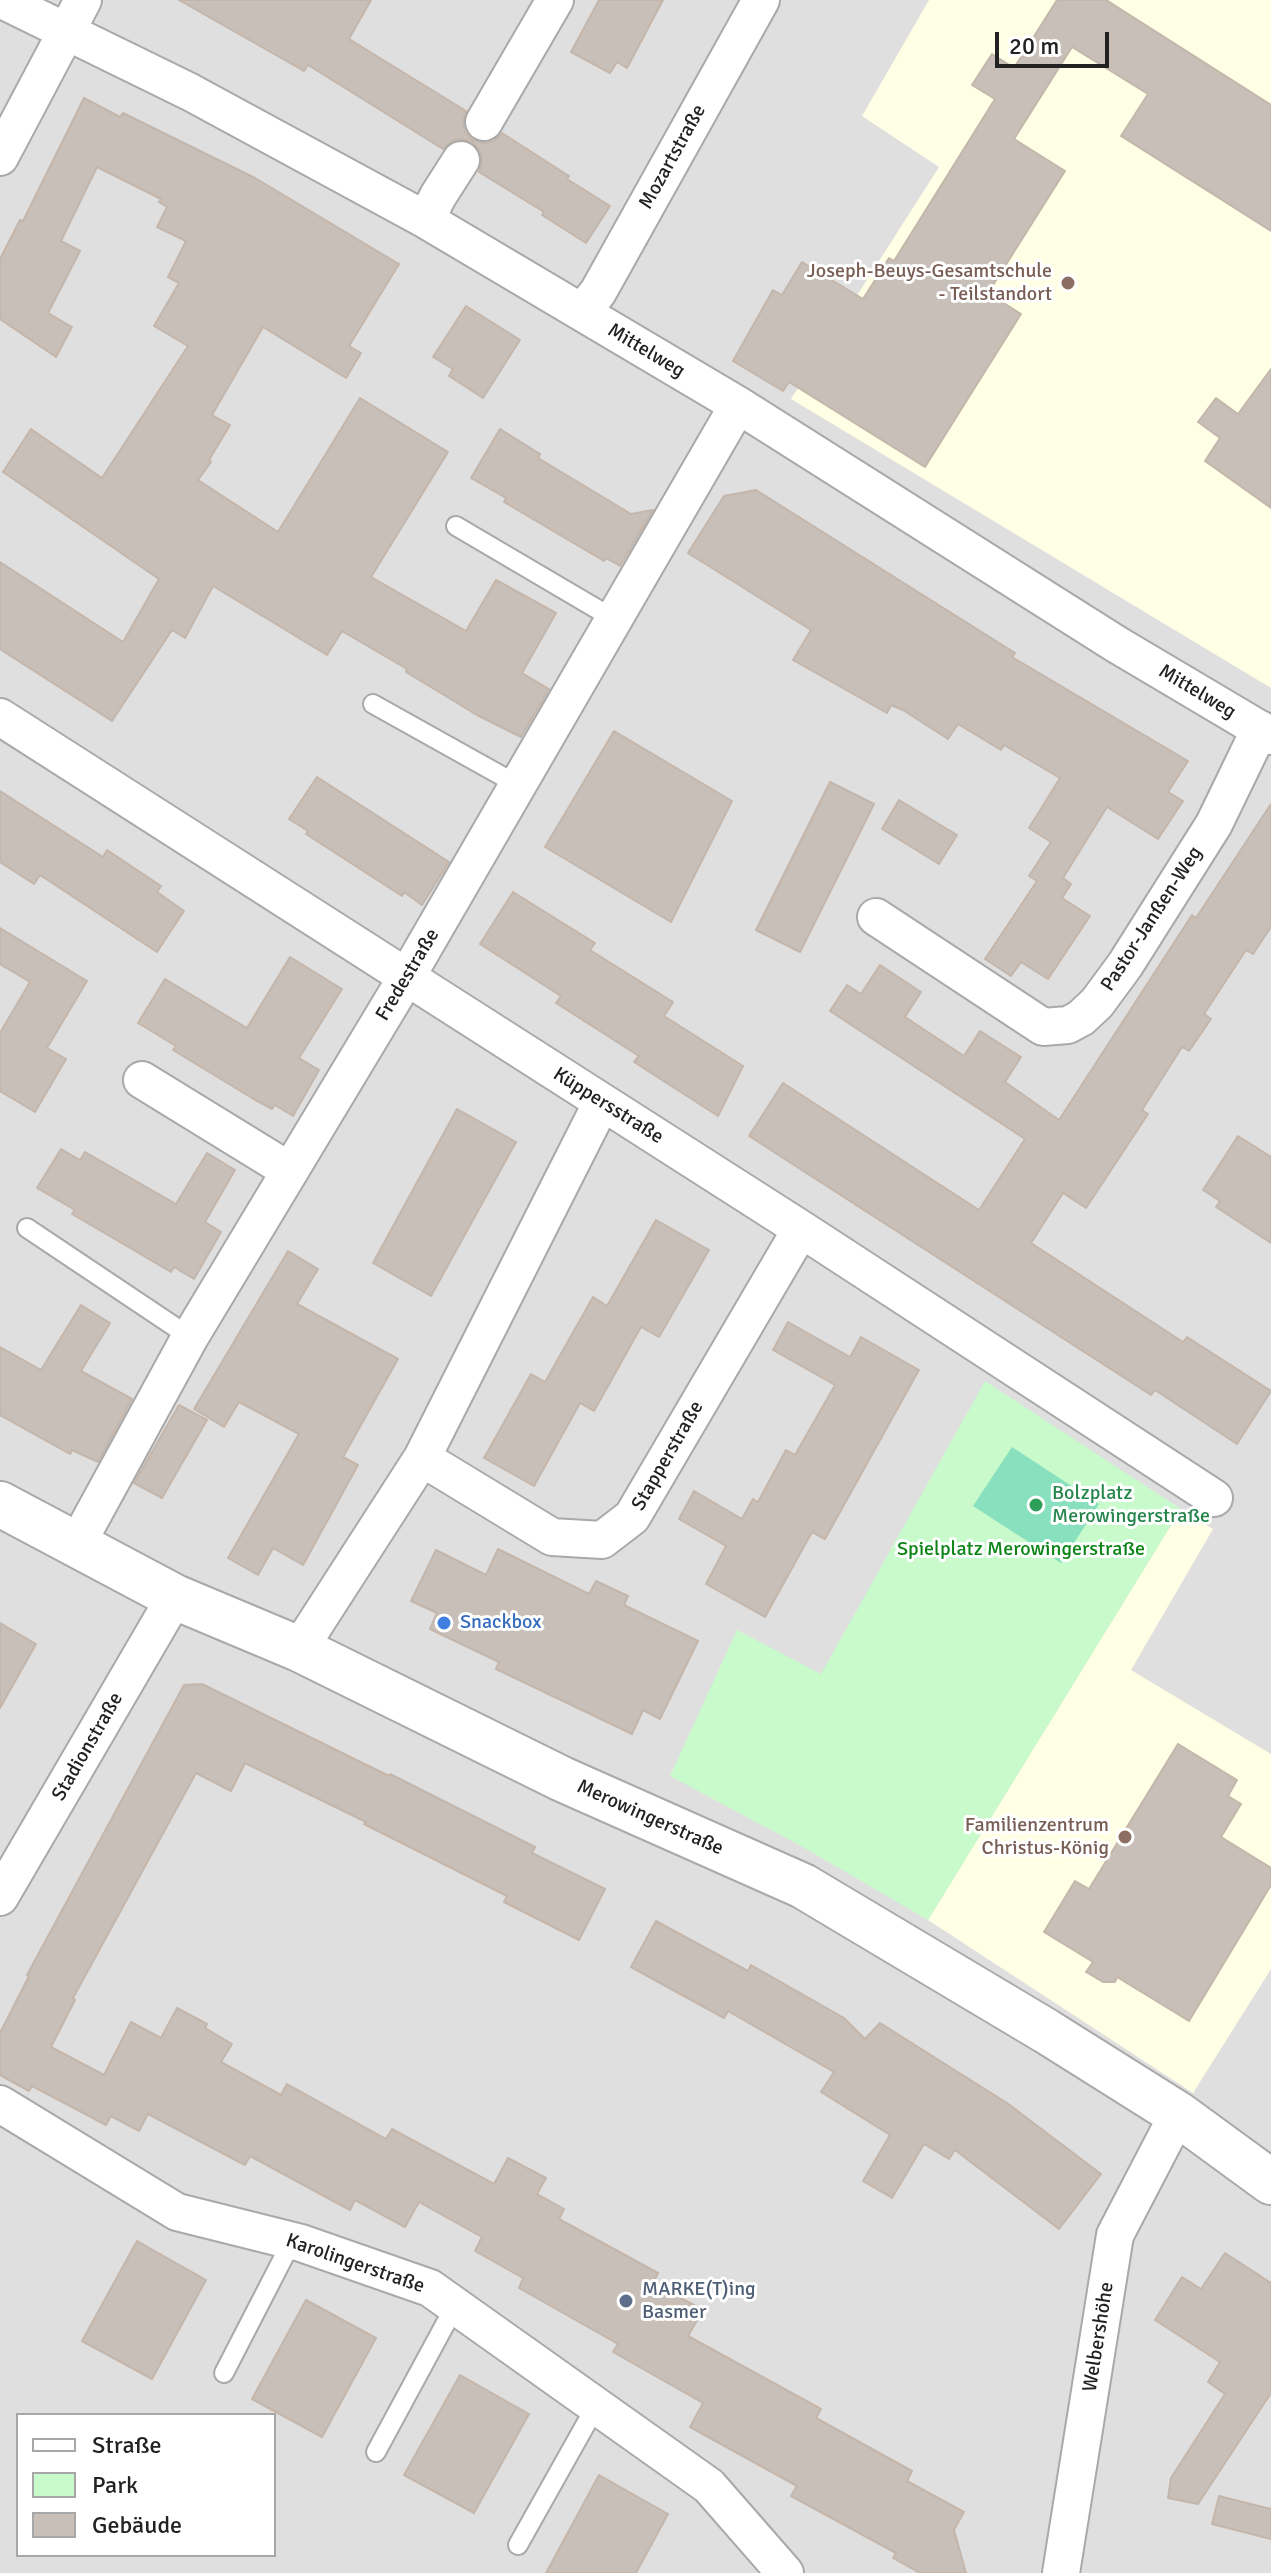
<!DOCTYPE html>
<meta charset="utf-8">
<style>
body{margin:0}
#map{position:relative;width:1271px;height:2573px;overflow:hidden;background:#f2efe9;font-family:Signika,sans-serif}
canvas{display:block}
.legend{position:absolute;left:16px;top:2413px;width:260px;height:144px;box-sizing:border-box;background:#fff;border:2px solid #a7a7a7;margin:0;padding:10px 14px;list-style:none;font-size:24px;color:#222}
.legend li{display:flex;align-items:center;gap:16px;height:40px}
.legend b{width:40px;border:2px solid #a7a7a7}
.scale{position:absolute;left:995px;top:32px;width:114px;height:36px;box-sizing:border-box;border:4px solid #222;border-top:0;padding-left:10px;font-size:24px;line-height:28px;white-space:nowrap;color:#222;-webkit-text-stroke:6px #fff;paint-order:stroke}
</style>
<div id="map">
<canvas width="1271" height="2573"></canvas>
<ul class="legend">
<li><b style="height:10px;background:#fff"></b>Straße</li>
<li><b style="height:22px;background:#c8facc"></b>Park</li>
<li><b style="height:22px;background:#c7bfb8"></b>Gebäude</li>
</ul>
<div class="scale">20 m</div>
</div>
<script>
const c = document.querySelector('canvas').getContext('2d');
c.lineJoin = 'round';
function fillPath(path, color) { c.fillStyle = color; c.fill(path, 'evenodd'); }
const shape = rows => new Path2D(rows.map(r => 'M' + r).join(''));
function strokePath(path, color, width, dash) { c.strokeStyle = color; c.lineWidth = width; c.lineCap = dash ? 'butt' : 'round'; c.setLineDash(dash || []); c.stroke(path); }
function label(font, color, halo, rows, align = 'center') {
  c.font = font + ' Signika,sans-serif'; c.lineWidth = 6; c.setLineDash([]); c.textBaseline = 'middle'; c.strokeStyle = halo; c.fillStyle = color; for (const [text, x, y, turn = 0] of rows) {
    c.save(); c.translate(x, y); c.rotate((+turn || 0) * Math.PI / 180); c.textAlign = isNaN(turn) ? turn : align; if (halo) c.strokeText(text, 0, 0); c.fillText(text, 0, 0); c.restore();
  }
}
const residential = shape([
 [0,0,1271,0,1271,2573,0,2573],
 [18,2415,274,2415,274,2555,18,2555]
]);
const education = shape([
 [929,0,1271,0,1271,688,791,399,939,167,862,116],
 [1181,1509,1213,1529,1131,1670,1271,1754,1271,1969,1193,2093,928,1920]
]);
const park = shape([
 [985,1381,1181,1509,928,1920,801,1846,670,1776,737,1630,821,1674]
]);
const pitch = shape([
 [1012,1447,1099,1504,1061,1563,973,1506]
]);
const building = shape([
 [179,0,371,0,349,39,466,111,463,123,465,132,473,140,485,143,494,141,502,133,569,176,567,179,610,206,586,243,542,215,544,212,479,172,482,160,480,151,472,142,461,139,452,141,443,149,308,65,304,71,179,0],
 [599,0,663,0,627,68,617,62,610,73,571,52,599,0],
 [1057,0,1106,0,1271,105,1271,231,1121,136,1148,94,1072,47,1014,139,1065,171,988,293,1021,314,925,467,789,382,783,391,733,361,773,290,782,295,802,262,863,299,889,258,894,261,995,99,972,85,992,54,1014,68,1057,0],
 [84,98,120,117,123,113,255,178,399,264,349,346,361,353,346,378,263,327,212,415,230,425,209,460,211,462,198,480,278,532,360,398,448,452,371,577,466,631,496,580,556,613,522,673,549,689,521,737,477,715,406,672,407,669,342,631,327,655,213,586,185,638,172,630,112,721,0,649,0,562,123,642,159,579,3,472,31,429,102,478,188,346,154,326,179,283,168,277,186,241,157,227,167,207,159,202,161,199,97,167,61,241,80,251,48,313,72,327,56,357,0,319,0,259,20,220,23,221,84,98],
 [466,306,520,340,483,398,449,376,453,369,433,357,466,306],
 [1271,369,1271,508,1205,461,1220,438,1198,422,1216,398,1238,414,1271,369],
 [500,429,540,454,538,458,631,514,653,510,620,566,606,558,604,561,504,502,506,498,471,478,500,429],
 [756,490,1015,653,1012,657,1188,761,1168,792,1183,801,1158,839,1107,807,1063,878,1071,884,1062,898,1090,916,1048,979,1021,962,1011,976,985,959,1037,881,1029,876,1051,842,1029,828,1060,778,1004,745,1001,750,958,724,948,739,903,710,891,705,887,713,793,660,811,630,688,553,724,496,756,490],
 [614,731,732,801,671,922,545,847,614,731],
 [317,777,449,862,422,905,404,892,402,896,306,834,308,831,289,819,317,777],
 [830,782,874,804,800,952,756,930,830,782],
 [0,791,103,857,107,850,161,886,157,892,184,911,157,952,40,875,34,884,0,862,0,791],
 [899,800,957,835,939,864,882,829,899,800],
 [1271,804,1271,927,1253,954,1246,950,1204,1014,1211,1019,1189,1051,1182,1047,1142,1110,1148,1114,1086,1208,1063,1193,1031,1243,1183,1342,1187,1337,1271,1391,1237,1444,1155,1390,1151,1395,749,1136,783,1083,979,1210,1025,1139,830,1011,847,985,861,994,880,965,921,992,905,1017,964,1056,980,1031,1021,1057,1005,1082,1059,1120,1192,915,1196,918,1271,804],
 [513,892,595,943,590,950,673,1002,664,1016,743,1066,718,1116,634,1062,639,1056,556,1003,561,996,480,944,513,892],
 [0,928,87,981,47,1048,66,1059,35,1112,0,1091,0,1033,30,982,0,964,0,928],
 [290,957,342,989,299,1058,319,1070,293,1116,275,1105,272,1109,252,1098,173,1050,176,1046,138,1023,165,979,247,1028,290,957],
 [457,1109,516,1142,431,1296,373,1263,457,1109],
 [1238,1136,1271,1157,1271,1243,1216,1207,1220,1201,1203,1190,1238,1136],
 [61,1149,80,1160,85,1152,176,1204,207,1153,235,1170,205,1222,221,1232,194,1279,174,1267,171,1272,72,1214,75,1210,37,1188,61,1149],
 [656,1220,709,1250,659,1337,641,1327,594,1411,580,1403,534,1486,484,1458,531,1374,545,1382,593,1297,607,1306,656,1220],
 [288,1251,318,1269,297,1304,398,1359,343,1457,358,1465,303,1565,273,1548,258,1575,228,1558,299,1434,239,1402,224,1427,194,1409,288,1251],
 [81,1305,110,1323,81,1371,132,1399,98,1462,72,1450,70,1454,0,1415,0,1347,41,1370,81,1305],
 [788,1322,850,1357,861,1337,919,1370,825,1539,812,1532,765,1617,706,1584,726,1546,679,1519,694,1491,742,1519,753,1499,758,1502,786,1450,795,1455,835,1385,773,1350,788,1322],
 [179,1405,207,1420,162,1498,134,1483,179,1405],
 [498,1549,589,1594,596,1581,628,1596,624,1605,698,1641,660,1719,643,1710,632,1734,496,1669,499,1662,430,1629,437,1613,411,1601,436,1550,486,1575,498,1549],
 [0,1623,36,1644,0,1708,0,1623],
 [202,1684,389,1776,390,1774,535,1847,532,1853,605,1889,579,1940,504,1902,507,1896,364,1824,366,1822,245,1763,231,1791,196,1773,73,1998,75,2000,51,2047,104,2075,131,2022,161,2038,177,2008,207,2024,205,2028,232,2044,221,2062,281,2095,287,2084,386,2139,392,2129,494,2184,508,2158,546,2178,537,2194,564,2209,559,2219,658,2273,653,2283,703,2310,688,2336,821,2409,816,2418,912,2471,907,2481,964,2512,954,2530,966,2573,920,2573,893,2558,896,2553,791,2496,797,2486,690,2427,703,2403,613,2352,618,2344,519,2288,523,2278,475,2251,482,2237,419,2202,405,2227,355,2200,350,2210,250,2156,245,2165,148,2114,139,2131,111,2116,106,2125,32,2086,29,2091,0,2075,0,2033,29,1976,27,1975,184,1685,202,1684],
 [1178,1744,1237,1780,1228,1796,1241,1804,1221,1837,1271,1868,1271,1885,1189,2021,1117,1977,1115,1982,1103,1982,1086,1972,1093,1962,1044,1932,1075,1881,1089,1889,1178,1744],
 [656,1921,748,1971,751,1965,844,2018,865,2039,880,2023,1007,2103,1101,2174,1059,2229,955,2150,949,2159,924,2144,892,2198,863,2181,890,2135,821,2092,834,2072,728,2011,724,2018,631,1967,656,1921],
 [137,2241,206,2280,152,2379,82,2341,137,2241],
 [1225,2253,1271,2283,1271,2393,1198,2504,1168,2498,1171,2478,1225,2394,1208,2382,1220,2362,1155,2320,1182,2277,1201,2289,1225,2253],
 [306,2300,376,2338,322,2437,252,2399,306,2300],
 [460,2375,529,2414,474,2513,404,2475,460,2375],
 [599,2475,668,2514,636,2573,546,2573,599,2475],
 [1219,2496,1271,2509,1271,2539,1212,2524,1219,2496]
]);
const service = shape([
 [456,526,614,619],
 [373,704,518,785],
 [27,1228,190,1337],
 [224,2373,292,2241],
 [376,2452,455,2306],
 [518,2545,596,2406]
]);
const minor = shape([
 [2,0,190,92,426,220,738,405,1116,644,1271,736],
 [484,122,555,0],
 [0,157,83,0],
 [426,220,438,196,461,160],
 [582,312,598,292,761,0],
 [0,717,801,1229,1214,1498],
 [876,917,1043,1027,1068,1025,1081,1018,1097,1003,1125,965,1214,824,1260,729],
 [142,1080,290,1171],
 [422,1458,552,1537,602,1540,632,1517,801,1229],
 [77,1544,190,1337,406,978,738,405],
 [299,1649,422,1458,602,1102],
 [0,1897,175,1597],
 [0,2104,177,2212,301,2243,430,2288,709,2486,785,2573],
 [1061,2573,1115,2235,1178,2114]
]);
const tertiary = shape([
 [0,1504,175,1597,299,1649,562,1779,803,1886,1046,2031,1178,2114,1271,2182]
]);
const markers = [
 [1068,283,8,"#8d6e63"],
 [1036,1505,8,"#2e9e5b"],
 [444,1623,8,"#3f7fe0"],
 [1125,1837,8,"#8d6e63"],
 [626,2301,8,"#5c6f8a"]
];
const streetNames = [
 ["Mozartstraße",673,157,-61],
 ["Mittelweg",646,351,31],
 ["Mittelweg",1197,692,31],
 ["Pastor-Janßen-Weg",1152,919,-57],
 ["Fredestraße",408,975,-59],
 ["Küppersstraße",608,1106,32],
 ["Stapperstraße",668,1456,-60],
 ["Stadionstraße",88,1747,-60],
 ["Merowingerstraße",650,1818,24],
 ["Karolingerstraße",355,2264,19],
 ["Welbershöhe",1099,2337,-81]
];
const educationNames = [
 ["Joseph-Beuys-Gesamtschule",1052,272],
 ["- Teilstandort",1052,295],
 ["Familienzentrum",1109,1826],
 ["Christus-König",1109,1849]
];
const leisureNames = [
 ["Bolzplatz",1052,1494],
 ["Merowingerstraße",1052,1517]
];
const parkNames = [
 ["Spielplatz Merowingerstraße",1021,1550]
];
const shopNames = [
 ["Snackbox",460,1623]
];
const serviceNames = [
 ["MARKE(T)ing",642,2290],
 ["Basmer",642,2313]
];
fillPath(residential, '#e0dfdf');
fillPath(education, '#ffffe5');
fillPath(park, '#c8facc');
fillPath(pitch, '#88e0be');
fillPath(building, '#c7bfb8');
strokePath(building, '#c4b6ab', 2);
strokePath(service, '#a9a9a9', 22);
strokePath(minor, '#a9a9a9', 40);
strokePath(tertiary, '#a9a9a9', 48);
strokePath(service, '#fff', 18);
strokePath(minor, '#fff', 36);
strokePath(tertiary, '#fff', 44);
for (const [x, y, r, color] of markers) { const dot = new Path2D(); dot.arc(x, y, r, 0, 2 * Math.PI); c.fillStyle = color; c.fill(dot); strokePath(dot, '#fff', 3); }
label('20px', '#222', '#fff', streetNames);
label('20px', '#785e54', '#fff', educationNames, 'right');
label('20px', '#27864d', '#fff', leisureNames, 'left');
label('20px', '#0c8416', '#fff', parkNames);
label('20px', '#366cbe', '#fff', shopNames, 'left');
label('20px', '#4e5e75', '#fff', serviceNames, 'left');
</script>
